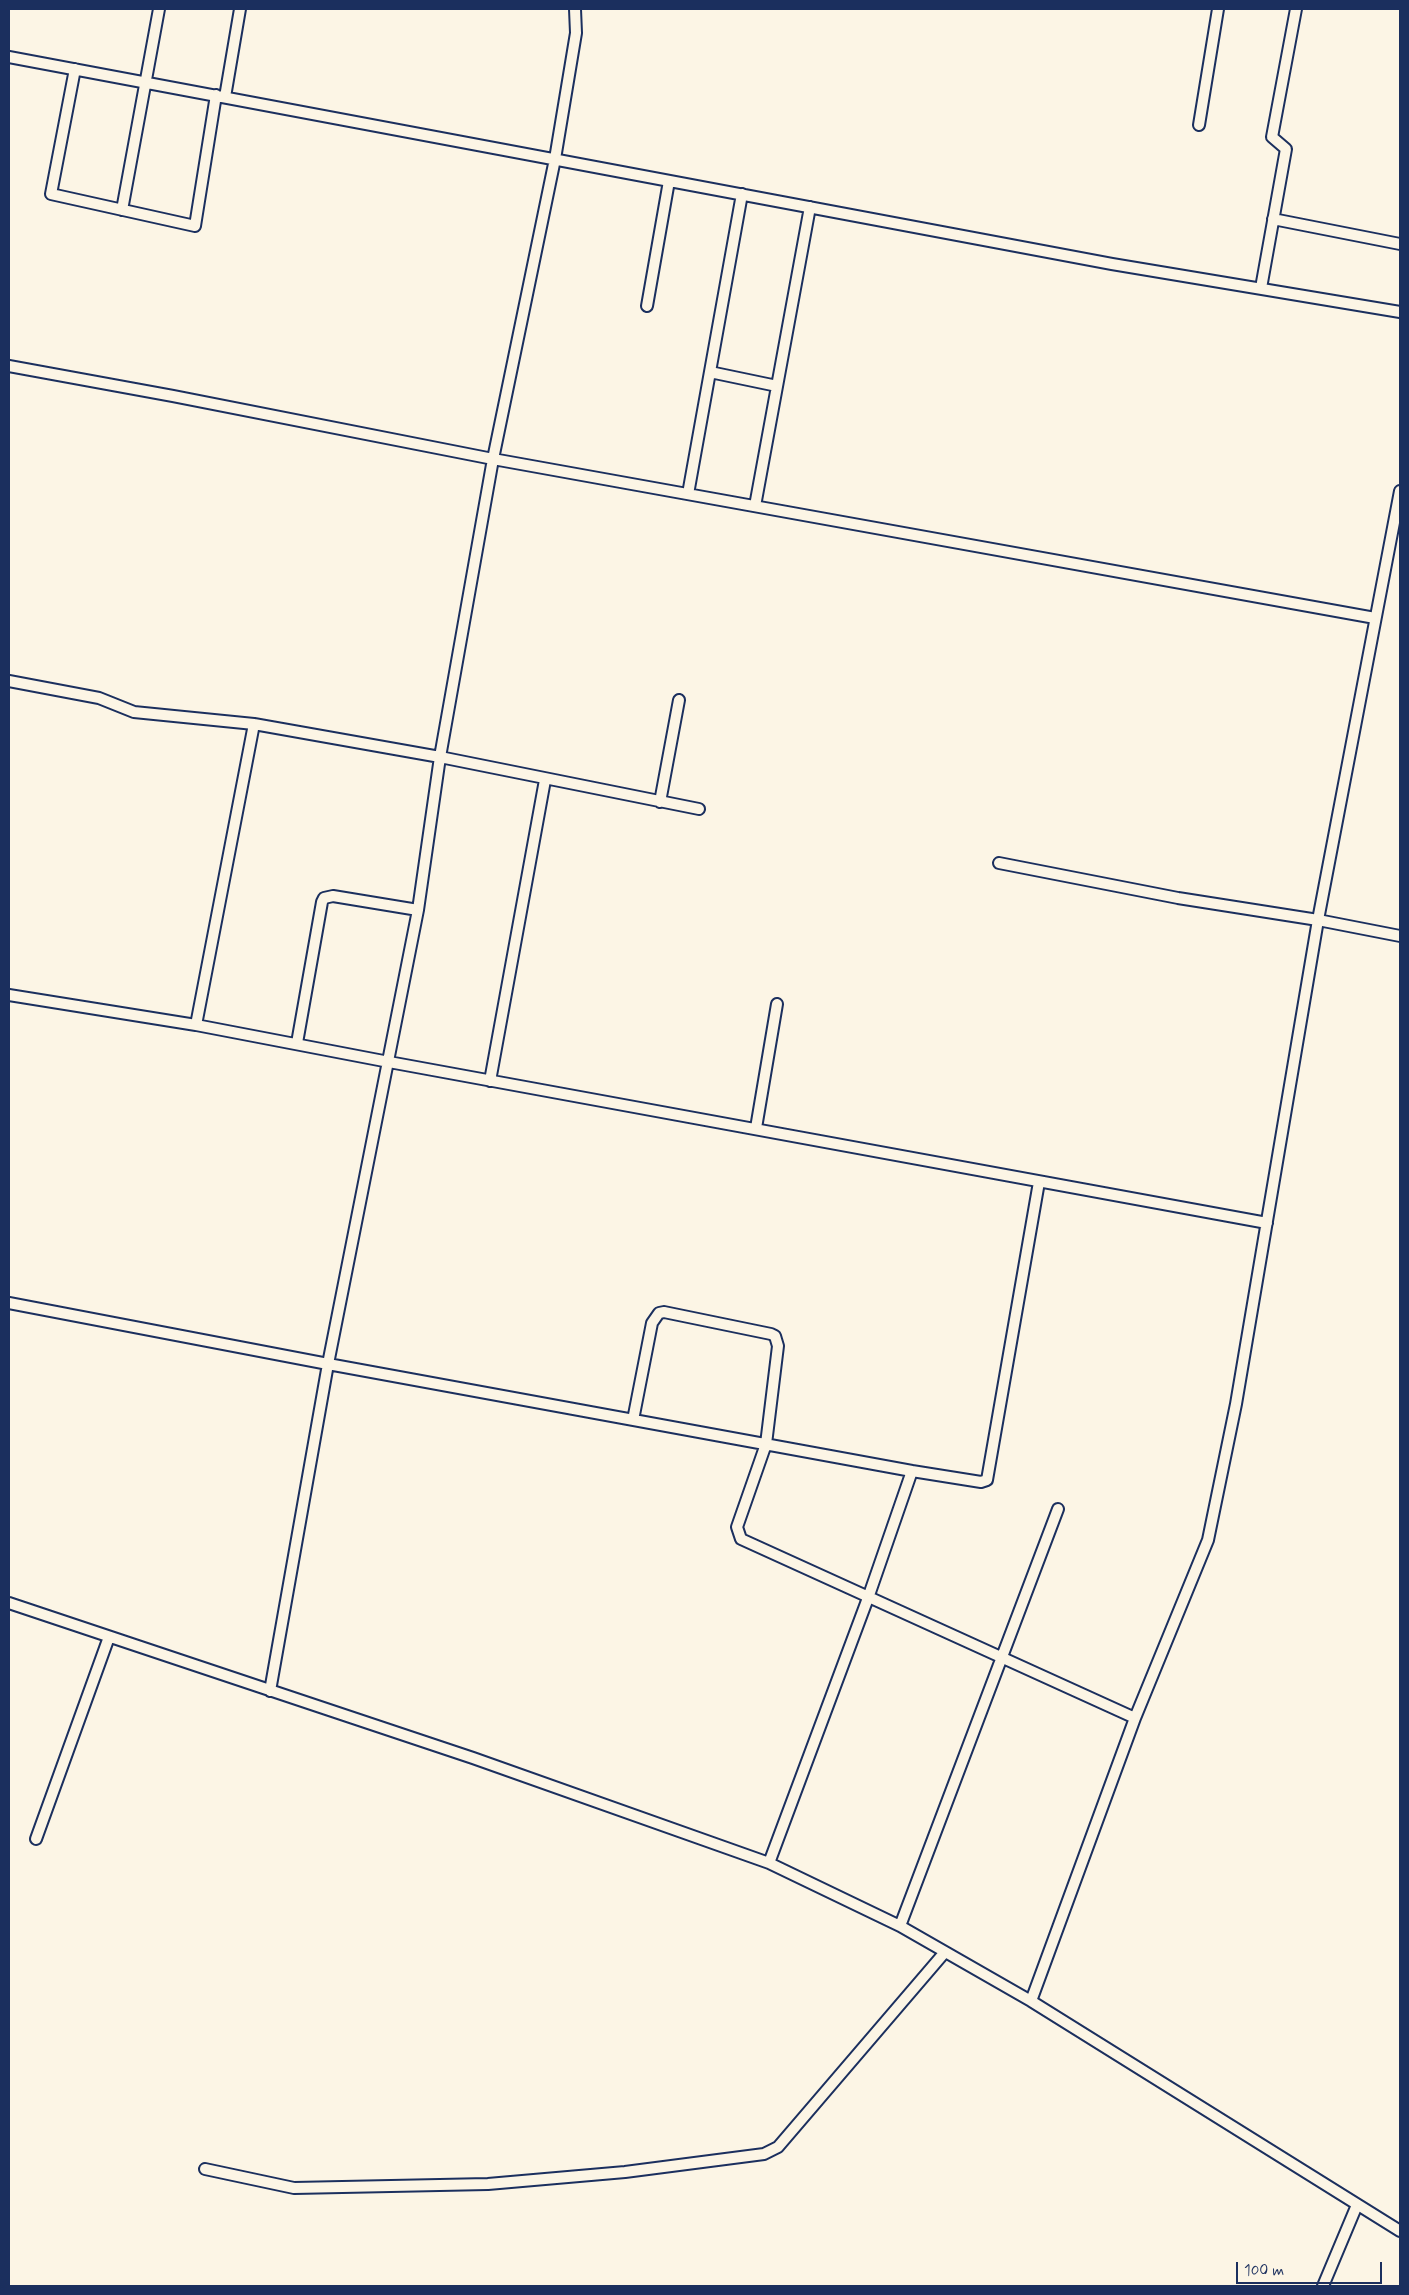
<!DOCTYPE html>
<style>
body{margin:0}
#map{position:relative;width:1409px;height:2295px;overflow:hidden;background:#fcf5e5;font-family:Mynerve,sans-serif}
canvas{display:block}
.frame{position:absolute;inset:0;border:10px solid #1b2f5e;pointer-events:none}
.scale{position:absolute;left:1236px;top:2262px;width:146px;height:22px;box-sizing:border-box;border:2px solid #1b2f5e;border-top:0;padding-left:6px;font-size:15px;line-height:18px;white-space:nowrap;color:#1b2f5e;-webkit-text-stroke:4px #fcf5e5;paint-order:stroke}
</style>
<div id="map">
<canvas width="1409" height="2295"></canvas>
<div class="frame"></div>
<div class="scale">100 m</div>
</div>
<script>
const c = document.querySelector('canvas').getContext('2d');
c.lineJoin = 'round';
const shape = rows => new Path2D(rows.map(r => 'M' + r).join(''));
function strokePath(path, color, width, dash) { c.strokeStyle = color; c.lineWidth = width; c.lineCap = dash ? 'butt' : 'round'; c.setLineDash(dash || []); c.stroke(path); }
const minor = shape([
 [9,57,1112,264,1400,312],
 [75,69,51,194,195,226,216,95],
 [225,97,240,9],
 [1199,125,1218,9],
 [122,210,159,9],
 [1273,219,1400,244],
 [1261,288,1286,149,1272,137,1296,9],
 [647,306,669,181],
 [9,366,173,396,493,459,1375,618],
 [710,372,777,386],
 [688,494,742,194],
 [755,506,810,207],
 [9,681,99,698,134,712,254,724,440,757,699,809],
 [660,802,679,700],
 [999,863,1178,898,1318,920,1400,936],
 [9,995,196,1025,389,1062,1267,1223],
 [196,1025,254,724],
 [297,1043,322,902,324,898,333,896,418,910],
 [490,1081,545,780],
 [756,1128,777,1004],
 [9,1303,328,1364,912,1471,868,1598,769,1863],
 [633,1420,652,1323,659,1313,664,1312,771,1334,775,1336,778,1346,766,1444,737,1527,741,1539,1135,1718],
 [912,1471,981,1482,987,1480,1039,1182],
 [9,1603,473,1758,769,1863,900,1926,1031,2001,1400,2231],
 [270,1691,328,1364,418,910,440,757,493,459,555,159,576,33,575,9],
 [36,1839,109,1637],
 [900,1926,1058,1509],
 [1031,2001,1135,1718,1208,1540,1236,1404,1318,920,1400,491],
 [205,2169,294,2188,488,2184,625,2172,764,2154,778,2147,945,1952],
 [1323,2286,1357,2205]
]);
strokePath(minor, '#1b2f5e', 14);
strokePath(minor, '#fcf5e5', 10);
</script>
